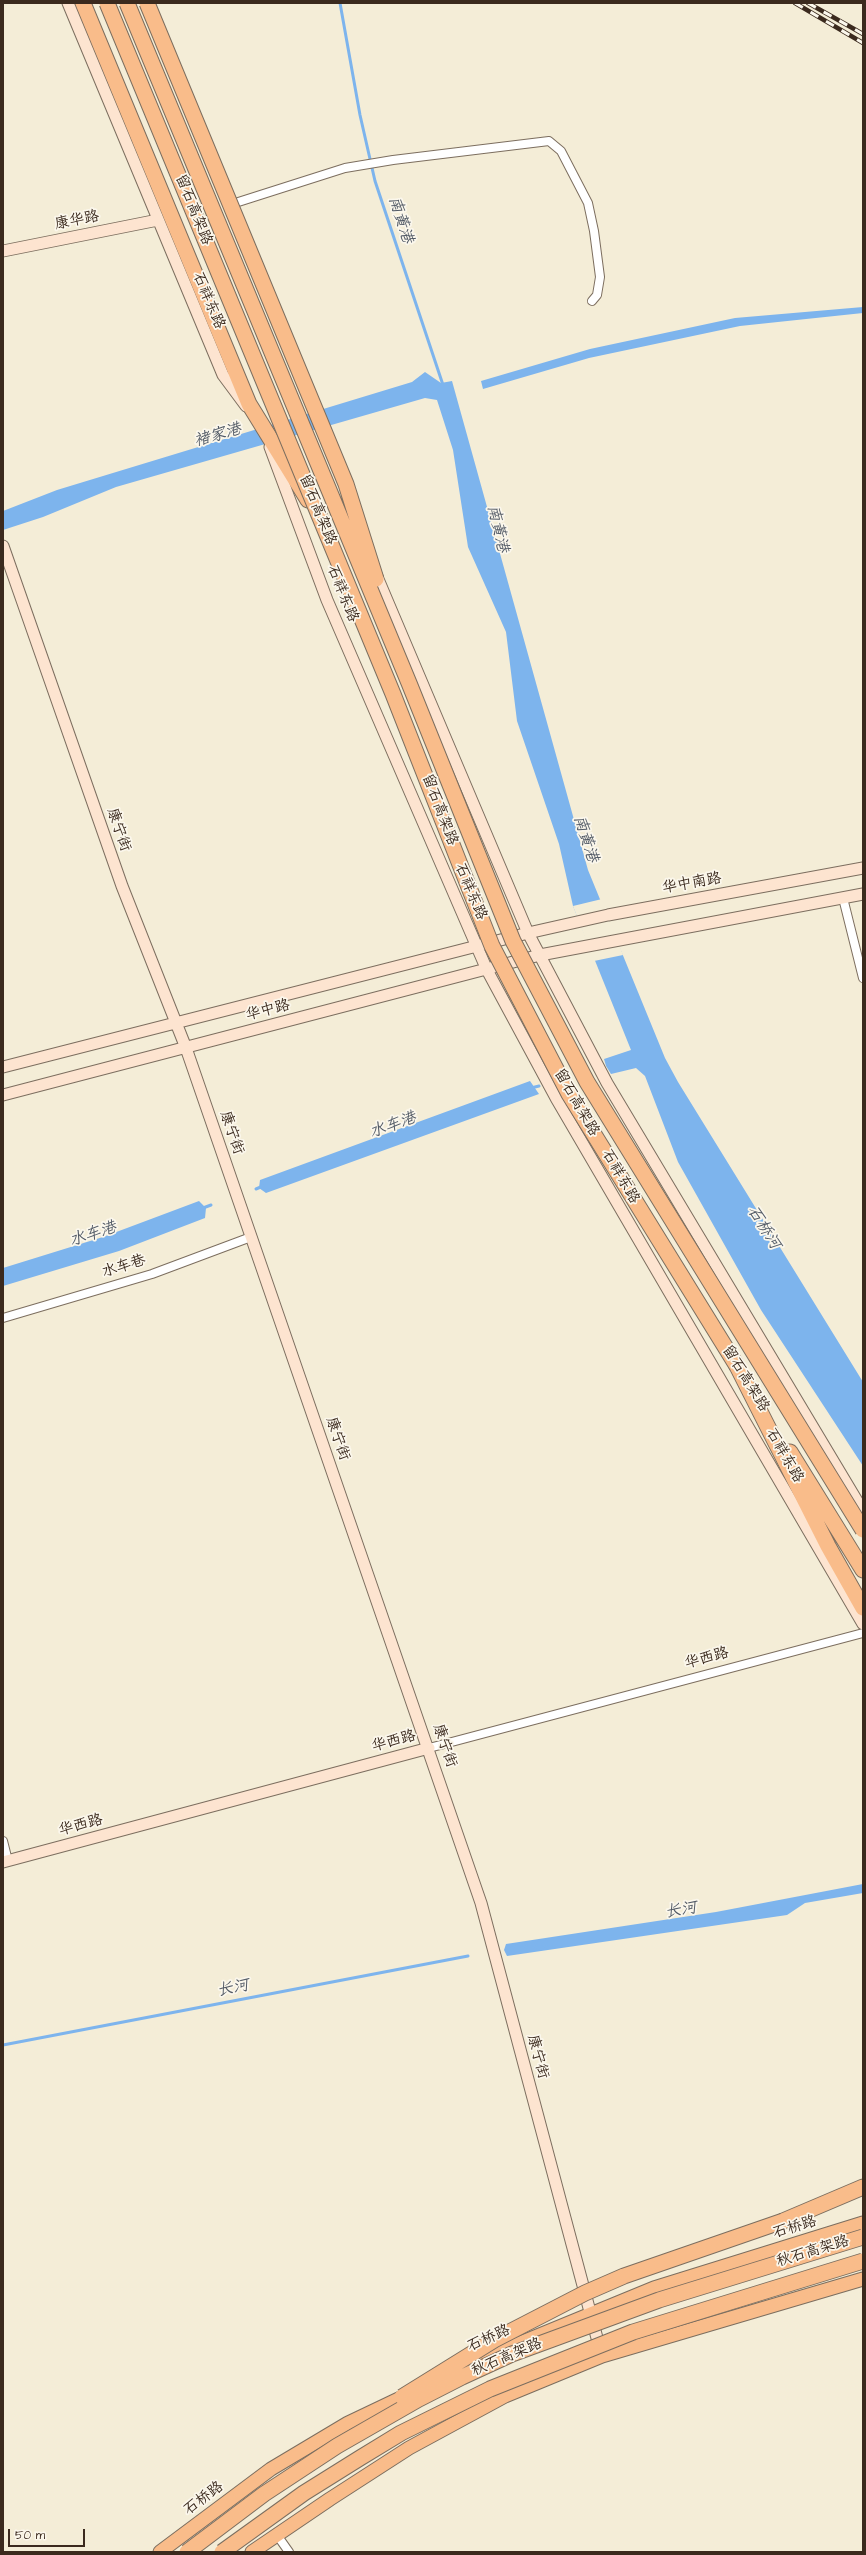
<!DOCTYPE html>
<meta charset="utf-8">
<style>
body{margin:0}
#map{position:relative;width:866px;height:2555px;overflow:hidden;background:#f4edd7;font-family:"Architects Daughter",sans-serif}
canvas{display:block}
.frame{position:absolute;inset:0;border:4px solid #3b2a1e;pointer-events:none}
.scale{position:absolute;left:8px;top:2529px;width:77px;height:18px;box-sizing:border-box;border:2px solid #3b2a1e;border-top:0;padding-left:5px;font-size:12px;line-height:14px;white-space:nowrap;color:#3b2a1e;-webkit-text-stroke:3px #fbf7ec;paint-order:stroke}
</style>
<div id="map">
<canvas width="866" height="2555"></canvas>
<div class="frame"></div>
<div class="scale">50 m</div>
</div>
<script>
const c = document.querySelector('canvas').getContext('2d');
c.lineJoin = 'round';
function fillPath(path, color) { c.fillStyle = color; c.fill(path, 'evenodd'); }
const shape = rows => new Path2D(rows.map(r => 'M' + r).join(''));
function strokePath(path, color, width, dash) { c.strokeStyle = color; c.lineWidth = width; c.lineCap = dash ? 'butt' : 'round'; c.setLineDash(dash || []); c.stroke(path); }
function label(font, color, halo, rows, align = 'center') {
  c.font = font + ' "Architects Daughter","LXGW WenKai TC",sans-serif'; c.lineWidth = 3.5; c.setLineDash([]); c.textBaseline = 'middle'; c.strokeStyle = halo; c.fillStyle = color; for (const [text, x, y, turn = 0] of rows) {
    c.save(); c.translate(x, y); c.rotate((+turn || 0) * Math.PI / 180); c.textAlign = isNaN(turn) ? turn : align; if (halo) c.strokeText(text, 0, 0); c.fillText(text, 0, 0); c.restore();
  }
}
const water = shape([
 [863,307,863,313,740,326,589,358,483,389,481,381,590,349,735,318],
 [425,372,441,383,452,381,588,870,665,1058,678,1082,863,1382,863,1466,761,1310,678,1162,645,1076,636,1068,611,1074,606,1066,604,1059,631,1050,573,906,559,844,517,721,506,632,468,547,453,450,437,400,425,398,116,487,43,517,3,530,3,511,57,490,412,382],
 [530,1081,539,1094,266,1193,259,1188,260,1180],
 [199,1201,206,1208,205,1218,119,1251,3,1286,3,1268,103,1237],
 [863,1884,863,1893,805,1903,787,1915,507,1956,504,1950,506,1944,716,1912]
]);
const pier = shape([
 [602,899,623,955,594,961,573,906]
]);
const stream = shape([
 [340,3,360,115,375,181,443,385],
 [531,1088,539,1086],
 [256,1189,263,1186],
 [203,1208,211,1205],
 [3,2045,468,1956]
]);
const street = shape([
 [232,204,345,168,393,160,549,141,561,151,588,203,594,231,600,277,597,295,592,301],
 [843,898,863,978],
 [3,1318,152,1274,251,1237],
 [429,1748,863,1633],
 [3,1841,8,1861],
 [277,2535,289,2552]
]);
const secondary = shape([
 [68,3,223,375,246,406],
 [3,251,158,220],
 [270,447,327,600,487,970,556,1098,863,1624],
 [3,546,122,886,186,1048,481,1903,601,2353],
 [375,572,528,933,607,1083,863,1511],
 [3,1067,528,933,608,915,863,868],
 [3,1095,540,955,863,894],
 [3,1862,429,1748]
]);
const primary = shape([
 [448,2375,491,2355,654,2288,863,2223],
 [160,2552,271,2469,348,2423,411,2393],
 [252,2552,330,2499,409,2448,505,2396,602,2356,863,2279]
]);
const highway = shape([
 [83,3,249,404,308,500],
 [737,1366,828,1546,863,1608],
 [790,1452,863,1570],
 [783,2221,863,2187]
]);
const rail = shape([
 [795,3,863,43],
 [808,3,863,34]
]);
const highwayBridge = shape([
 [107,3,393,694,492,946,569,1094,737,1366],
 [127,3,409,683,513,941,587,1082,863,1530],
 [147,3,346,484,376,579],
 [402,2397,494,2340,585,2293,624,2276,783,2221],
 [187,2552,264,2494,337,2446,419,2399,462,2377,512,2354,659,2300,863,2237],
 [222,2552,304,2493,360,2458,401,2433,490,2389,633,2332,863,2261]
]);
const streetNames = [
 ["留石高架路",193,210,68],
 ["康华路",77,221,-11],
 ["石祥东路",208,301,67],
 ["留石高架路",317,510,68],
 ["石祥东路",342,594,68],
 ["留石高架路",439,810,69],
 ["康宁街",118,830,71],
 ["华中南路",692,884,-10],
 ["石祥东路",470,892,67],
 ["华中路",268,1011,-14],
 ["留石高架路",576,1103,60],
 ["康宁街",231,1133,71],
 ["石祥东路",620,1177,60],
 ["水车巷",124,1267,-17],
 ["留石高架路",745,1379,58],
 ["康宁街",337,1439,71],
 ["石祥东路",784,1456,60],
 ["华西路",707,1659,-15],
 ["华西路",394,1742,-15],
 ["康宁街",444,1746,71],
 ["华西路",81,1826,-15],
 ["康宁街",537,2057,75],
 ["石桥路",795,2228,-17],
 ["秋石高架路",813,2252,-17],
 ["石桥路",489,2339,-24],
 ["秋石高架路",507,2358,-23],
 ["石桥路",204,2499,-37]
];
const waterNames = [
 ["南黄港",400,220,72],
 ["褚家港",218,436,-16],
 ["南黄港",497,529,77],
 ["南黄港",585,839,72],
 ["水车港",393,1126,-20],
 ["石桥河",763,1228,58],
 ["水车港",93,1235,-18],
 ["长河",681,1911,-9],
 ["长河",233,1989,-11]
];
fillPath(water, '#7db4ed');
fillPath(pier, '#f4edd7');
strokePath(stream, '#7db4ed', 3);
strokePath(street, '#7c6e5f', 10);
strokePath(secondary, '#7c6e5f', 13);
strokePath(primary, '#7c6e5f', 15);
strokePath(highway, '#7c6e5f', 17);
strokePath(street, '#fff', 8);
strokePath(secondary, '#fde4d0', 11);
strokePath(primary, '#f9bc8a', 13);
strokePath(highway, '#f9bc8a', 15);
strokePath(rail, '#3b2a1e', 4.5);
strokePath(rail, '#fbf7ec', 3, [9]);
strokePath(highwayBridge, '#7c6e5f', 17, []);
strokePath(highwayBridge, '#f9bc8a', 15);
label('15px', '#3b2a1e', '#fbf7ec', streetNames);
label('italic 16px', '#525a66', '#fbf7ec', waterNames);
</script>
